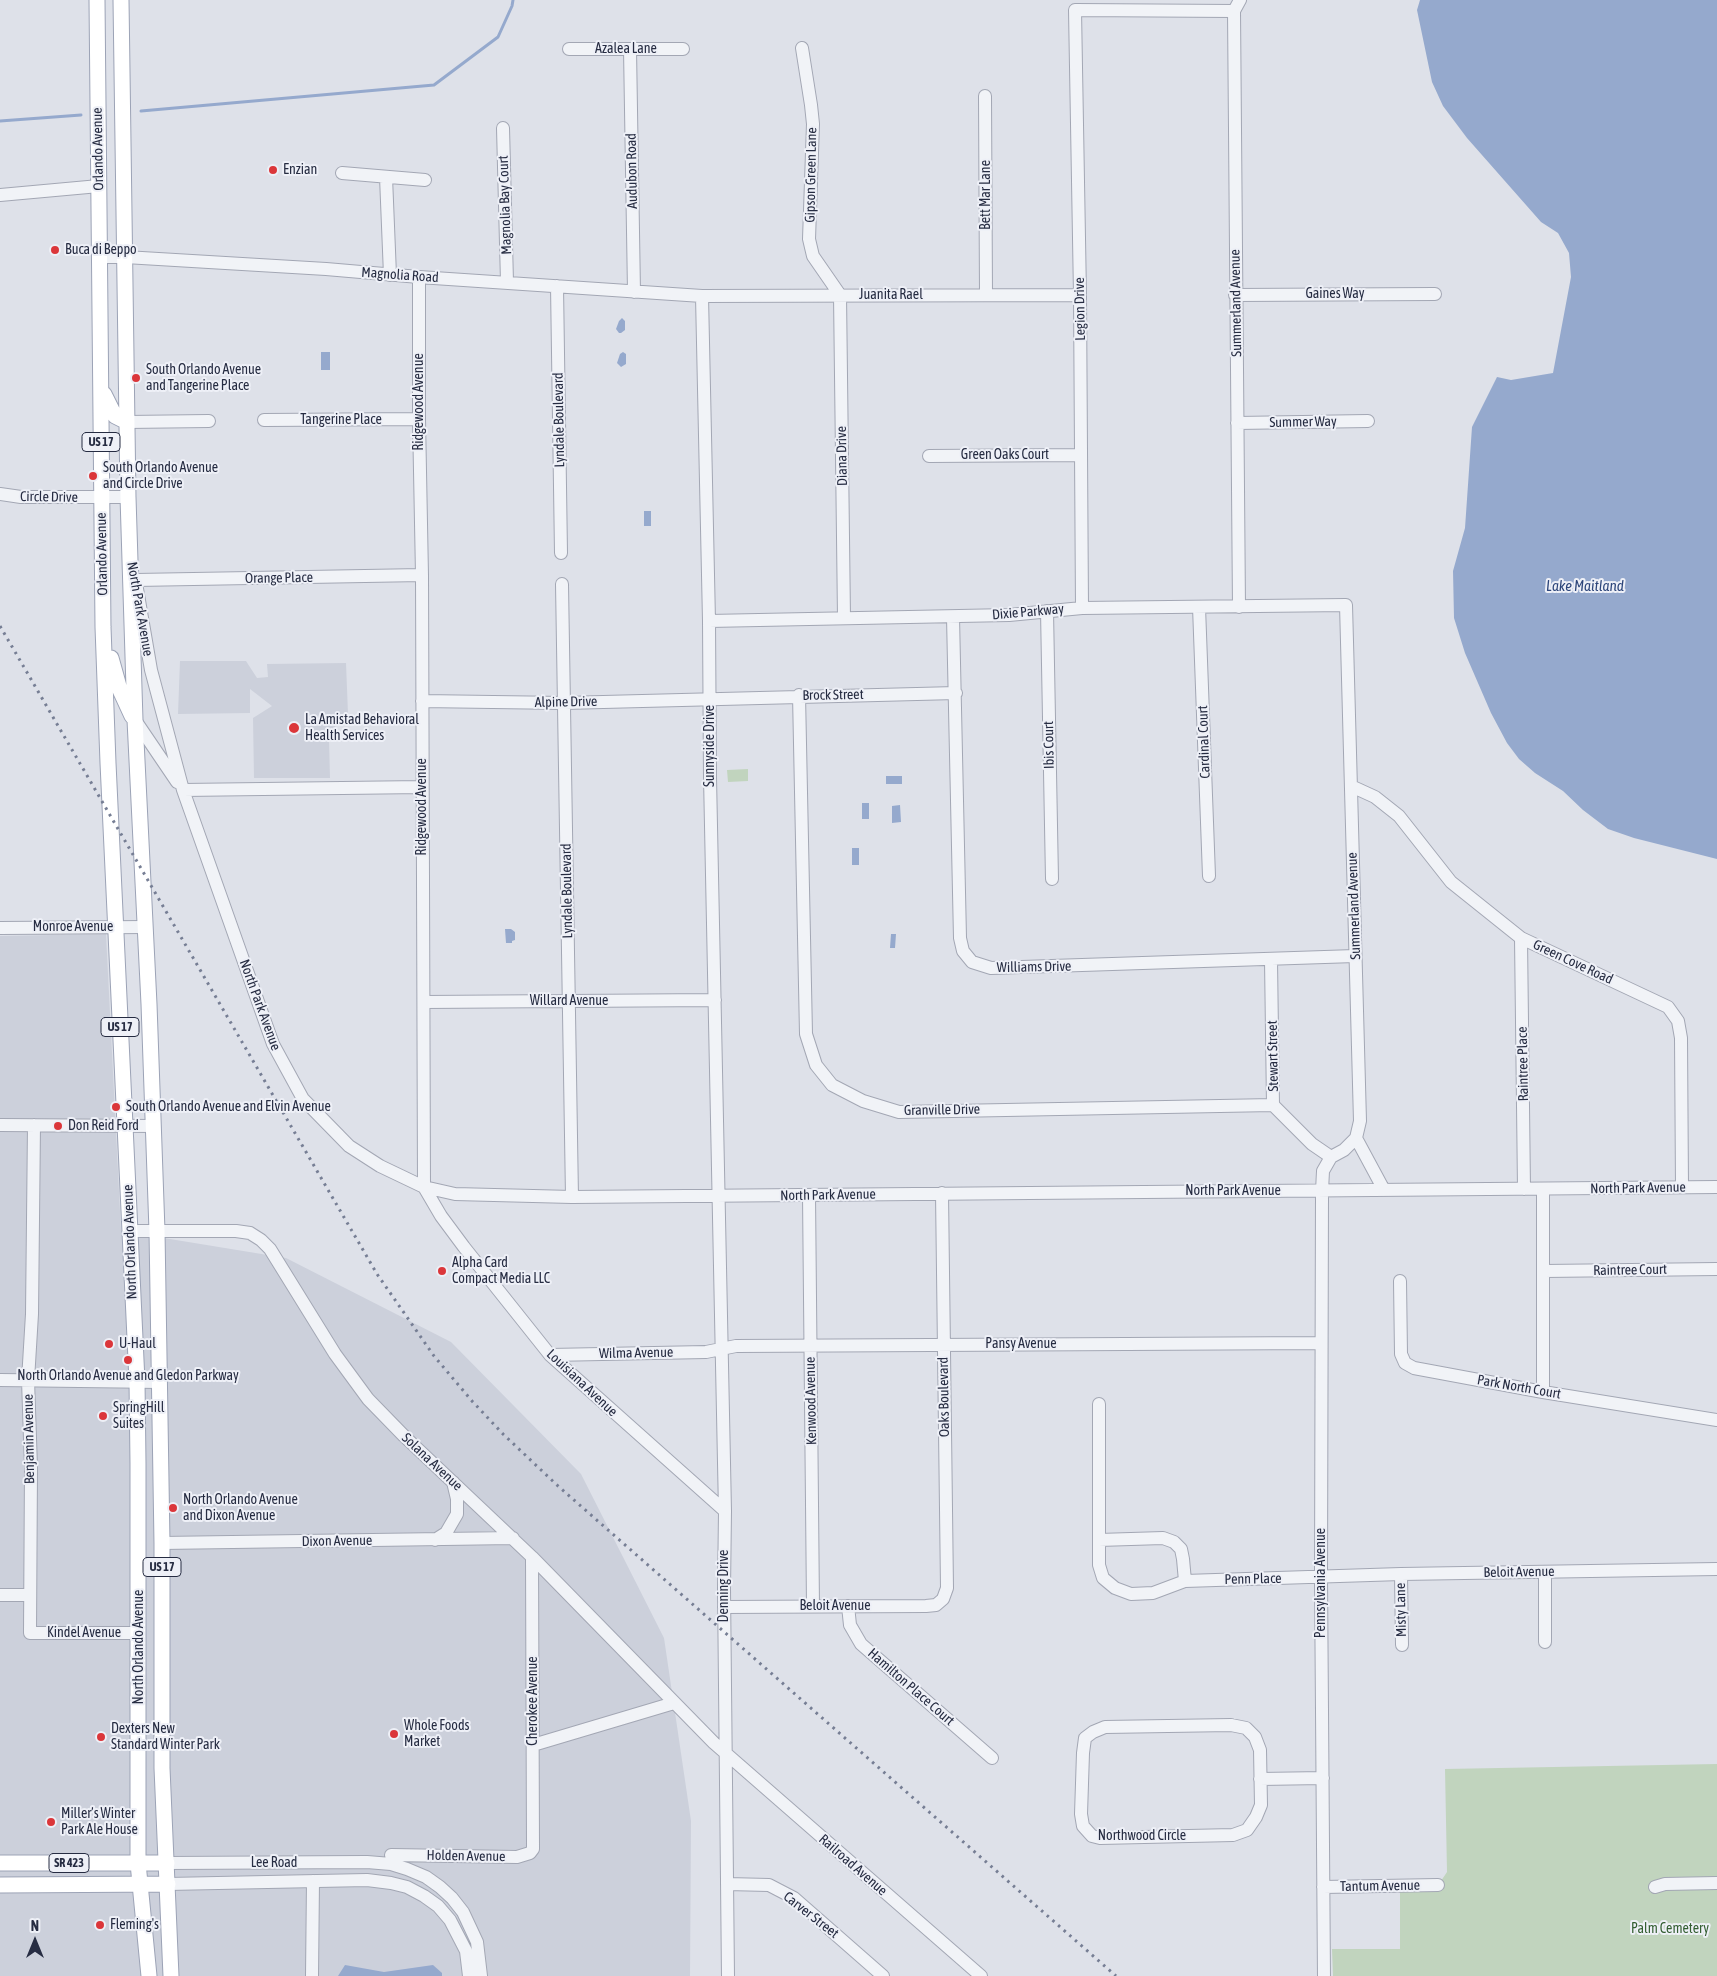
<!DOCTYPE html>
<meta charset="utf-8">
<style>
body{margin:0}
#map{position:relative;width:1717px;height:1976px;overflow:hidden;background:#dee1e9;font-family:"Asap Condensed",sans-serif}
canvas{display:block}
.north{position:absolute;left:10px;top:1916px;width:50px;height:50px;-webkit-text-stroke:4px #eef0f7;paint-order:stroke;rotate:0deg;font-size:14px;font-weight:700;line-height:20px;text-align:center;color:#262c42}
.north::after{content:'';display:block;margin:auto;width:18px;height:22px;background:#262c42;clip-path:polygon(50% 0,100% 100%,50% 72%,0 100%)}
</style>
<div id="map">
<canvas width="1717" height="1976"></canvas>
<div class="north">N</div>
</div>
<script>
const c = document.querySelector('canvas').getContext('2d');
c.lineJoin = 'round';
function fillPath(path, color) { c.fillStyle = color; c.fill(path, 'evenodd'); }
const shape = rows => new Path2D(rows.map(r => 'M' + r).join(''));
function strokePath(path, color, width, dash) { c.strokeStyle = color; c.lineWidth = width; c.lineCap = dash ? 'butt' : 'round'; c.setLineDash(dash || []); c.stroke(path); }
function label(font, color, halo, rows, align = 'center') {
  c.font = font + ' "Asap Condensed",sans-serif'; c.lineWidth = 4; c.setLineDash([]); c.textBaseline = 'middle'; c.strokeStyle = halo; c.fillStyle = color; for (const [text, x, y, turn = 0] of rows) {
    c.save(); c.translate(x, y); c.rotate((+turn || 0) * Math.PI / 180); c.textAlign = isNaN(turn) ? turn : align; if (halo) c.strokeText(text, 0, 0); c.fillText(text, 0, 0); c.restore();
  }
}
const built = shape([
 [180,661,246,661,257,678,268,677,267,664,346,663,348,714,335,716,336,739,329,740,330,778,254,778,253,718,272,706,250,689,250,713,178,714],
 [106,934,121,1231,286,1258,451,1342,581,1474,664,1638,691,1821,690,1976,0,1976,0,936]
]);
const green = shape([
 [748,769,748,781,728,782,727,770],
 [1717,1764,1717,1976,1333,1976,1332,1949,1400,1949,1400,1890,1441,1881,1447,1872,1445,1769]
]);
const water = shape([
 [1420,0,1717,0,1717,859,1634,838,1608,829,1583,810,1563,791,1535,773,1519,759,1507,743,1491,713,1465,653,1454,618,1453,571,1465,528,1472,427,1497,377,1511,380,1553,373,1571,277,1569,253,1558,233,1541,222,1467,138,1443,106,1432,82,1417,10],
 [622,318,625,321,625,330,621,333,619,333,616,329,619,321],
 [321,352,330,352,330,370,321,370],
 [623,352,626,354,626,364,621,367,617,363,620,354],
 [644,511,651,511,651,526,644,526],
 [886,776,902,776,902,784,886,784],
 [862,803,869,803,869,819,862,819],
 [900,805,901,822,892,823,892,806],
 [852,848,859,848,859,865,852,865],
 [505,929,511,929,515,932,515,940,512,941,512,943,506,943],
 [891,934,896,934,895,948,890,948],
 [345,1965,384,1972,433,1965,442,1973,442,1976,338,1976]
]);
const stream = shape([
 [141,111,434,85,498,37,512,6,513,0],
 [0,121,81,115]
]);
const minor = shape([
 [802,48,811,105,813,124,809,239,813,256,840,295,844,618],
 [569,49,683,49],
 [630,49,634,292],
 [985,96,986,295],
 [503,128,507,282],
 [342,173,425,180],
 [386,177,390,275],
 [0,195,99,186],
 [99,257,125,257,326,269,419,277,702,296,1080,295],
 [419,277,419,419,422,575,424,1187],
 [557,286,561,553],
 [1235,295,1435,294],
 [702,296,709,621,710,777,725,1511,724,1589,728,1976],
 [264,420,419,419],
 [127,422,209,421],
 [1237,423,1368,421],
 [929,456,1081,455],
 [0,494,21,497,128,497],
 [136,580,422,575],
 [136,583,151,670,183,790,273,1044,303,1099,349,1146,380,1166,424,1187,455,1194,572,1197,1717,1187],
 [562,584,572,1197],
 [1199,607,1209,876],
 [1239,607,1234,11,1240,0],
 [1082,608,1080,295,1075,10,1234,11],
 [1047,611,1052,879],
 [953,617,960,938,963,951,972,962,991,968,1355,956],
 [709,621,1009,615,1082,608,1346,605,1360,1121,1356,1138,1344,1150,1331,1157,1323,1171,1322,1191,1321,1578,1324,1976],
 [799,695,806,1034,816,1065,832,1085,863,1101,899,1112,1273,1105],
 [422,701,564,703,956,693],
 [135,720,177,782],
 [1351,786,1375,797,1399,816,1451,882,1521,938,1668,1007,1678,1021,1681,1038,1682,1187],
 [183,790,422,787],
 [0,928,146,927],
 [1521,938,1524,1189],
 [1271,960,1273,1105,1312,1144,1331,1157],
 [424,1002,715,1000],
 [0,1125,154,1126],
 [34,1125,32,1314,28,1380,31,1468,30,1633,138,1633],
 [1356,1138,1384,1190],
 [424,1187,441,1216,464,1247,550,1355,725,1511],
 [809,1195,813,1606],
 [130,1231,236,1231,250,1233,261,1240,270,1249,335,1354,368,1399,404,1436,532,1557,714,1743,981,1976],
 [1544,1271,1717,1269],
 [1400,1281,1401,1354,1405,1363,1414,1368,1543,1392,1717,1420],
 [550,1355,706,1352,736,1346,1321,1343],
 [0,1380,160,1382],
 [1543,1392,1543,1189],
 [1099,1404,1099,1565,1103,1578,1115,1588,1131,1594,1153,1593,1185,1581,1401,1574,1717,1569],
 [435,1540,446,1533,457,1514,457,1499,453,1482],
 [1099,1540,1163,1538,1174,1542,1181,1549,1183,1559,1185,1581],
 [162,1543,513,1538],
 [1545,1572,1545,1642],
 [1401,1574,1402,1645],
 [0,1595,30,1595],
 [848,1606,850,1625,861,1644,992,1758],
 [724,1607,926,1606,936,1605,943,1599,947,1588,942,1193],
 [1231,1725,1246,1728,1255,1737,1260,1750,1261,1805,1256,1817,1247,1830,1233,1835,1100,1838,1092,1836,1083,1826,1081,1814,1083,1753,1085,1738,1093,1732,1105,1727,1231,1725],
 [533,1745,674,1703],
 [1260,1779,1323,1778],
 [391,1855,517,1857,530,1853,533,1849,532,1557],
 [167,1863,367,1862,391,1864,407,1869,426,1877,440,1887,452,1898,463,1912,477,1942,481,1976],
 [168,1884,367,1880,391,1883,407,1887,424,1896,438,1906,450,1920,466,1951,469,1976],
 [727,1884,769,1885,794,1898,883,1976],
 [1323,1887,1438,1885],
 [1655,1887,1665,1884,1717,1883],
 [312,1976,313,1881]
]);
const major = shape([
 [97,0,103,627,108,763,137,1381,138,1464,138,1863,149,1976],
 [121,0,128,497,135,720,149,1004,157,1231,162,1543,162,1768,171,1976],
 [104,394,115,416,127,422],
 [111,658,120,690,132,716],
 [0,1863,167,1863],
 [0,1885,168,1884]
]);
const rail = shape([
 [0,626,377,1274,434,1356,472,1401,503,1434,558,1486,1116,1976]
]);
const markers = [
 [273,170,5,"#db363a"],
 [55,250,5,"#db363a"],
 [136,378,5,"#db363a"],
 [93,476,5,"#db363a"],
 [294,728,6,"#db363a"],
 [116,1107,5,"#db363a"],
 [58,1126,5,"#db363a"],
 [442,1271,5,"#db363a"],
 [109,1344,5,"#db363a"],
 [128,1360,5,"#db363a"],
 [103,1416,5,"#db363a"],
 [173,1508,5,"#db363a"],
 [394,1734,5,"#db363a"],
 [101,1737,5,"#db363a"],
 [51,1822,5,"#db363a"],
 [100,1925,5,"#db363a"]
];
const shields = [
 [101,442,38],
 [120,1027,38],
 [162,1567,38],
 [69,1863,40]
];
const shieldNames = [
 ["US 17",101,442],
 ["US 17",120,1027],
 ["US 17",162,1567],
 ["SR 423",69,1863]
];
const streetNames = [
 ["Azalea Lane",626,49],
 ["Orlando Avenue",98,149,-91],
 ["Audubon Road",632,171,-91],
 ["Gipson Green Lane",811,175,-89],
 ["Bett Mar Lane",986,195,-90],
 ["Magnolia Bay Court",505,205,-92],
 ["Magnolia Road",400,275,4],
 ["Gaines Way",1335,294],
 ["Juanita Rael",891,295],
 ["Summerland Avenue",1236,303,-91],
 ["Legion Drive",1080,309,-91],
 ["Ridgewood Avenue",419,402,-90],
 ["Tangerine Place",341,420],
 ["Lyndale Boulevard",559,420,-91],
 ["Summer Way",1303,422,-1],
 ["Green Oaks Court",1005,455],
 ["Diana Drive",842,456,-91],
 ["Circle Drive",49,497,1],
 ["Orlando Avenue",102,554,-91],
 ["Orange Place",279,578,-1],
 ["North Park Avenue",140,609,80],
 ["Dixie Parkway",1028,612,-5],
 ["Brock Street",833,695,-1],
 ["Alpine Drive",566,702,-1],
 ["Cardinal Court",1204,742,-92],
 ["Ibis Court",1049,745,-91],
 ["Sunnyside Drive",710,746,-90],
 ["Ridgewood Avenue",422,807,-90],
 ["Lyndale Boulevard",567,891,-91],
 ["Summerland Avenue",1354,906,-92],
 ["Monroe Avenue",73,927],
 ["Green Cove Road",1573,962,25],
 ["Williams Drive",1034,967,-1],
 ["Willard Avenue",569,1001],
 ["North Park Avenue",260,1005,70],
 ["Stewart Street",1273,1056,-91],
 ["Raintree Place",1523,1064,-91],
 ["Granville Drive",942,1110,-1],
 ["North Park Avenue",1638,1188,-1],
 ["North Park Avenue",1233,1191],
 ["North Park Avenue",828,1195,-1],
 ["North Orlando Avenue",130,1242,-92],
 ["Raintree Court",1630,1270,-1],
 ["Pansy Avenue",1021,1344],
 ["Wilma Avenue",636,1353,-1],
 ["Louisiana Avenue",582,1383,43],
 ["Park North Court",1519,1387,10],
 ["Oaks Boulevard",944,1397,-91],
 ["Kenwood Avenue",811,1401,-91],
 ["Benjamin Avenue",29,1439,-91],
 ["Solana Avenue",432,1462,43],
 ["Dixon Avenue",337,1541,-1],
 ["Beloit Avenue",1519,1572,-1],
 ["Penn Place",1253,1579,-1],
 ["Pennsylvania Avenue",1321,1583,-90],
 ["Denning Drive",724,1586,-90],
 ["Beloit Avenue",835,1606],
 ["Misty Lane",1401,1610,-91],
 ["Kindel Avenue",84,1633],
 ["North Orlando Avenue",139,1647,-90],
 ["Hamilton Place Court",911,1687,41],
 ["Cherokee Avenue",533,1701,-90],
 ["Northwood Circle",1142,1836],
 ["Holden Avenue",466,1856,1],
 ["Lee Road",274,1863],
 ["Railroad Avenue",853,1865,41],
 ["Tantum Avenue",1380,1886,-1],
 ["Carver Street",811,1915,38]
];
const poiNames = [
 ["Enzian",283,170],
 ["Buca di Beppo",65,250],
 ["South Orlando Avenue",146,370],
 ["and Tangerine Place",146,386],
 ["South Orlando Avenue",103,468],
 ["and Circle Drive",103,484],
 ["La Amistad Behavioral",305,720],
 ["Health Services",305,736],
 ["South Orlando Avenue and Elvin Avenue",126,1107],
 ["Don Reid Ford",68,1126],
 ["Alpha Card",452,1263],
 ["Compact Media LLC",452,1279],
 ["U-Haul",119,1344],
 ["North Orlando Avenue and Gledon Parkway",128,1376,"center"],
 ["SpringHill",113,1408],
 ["Suites",113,1424],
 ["North Orlando Avenue",183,1500],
 ["and Dixon Avenue",183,1516],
 ["Whole Foods",404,1726],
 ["Market",404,1742],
 ["Dexters New",111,1729],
 ["Standard Winter Park",111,1745],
 ["Miller’s Winter",61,1814],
 ["Park Ale House",61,1830],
 ["Fleming's",110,1925]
];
const parkNames = [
 ["Palm Cemetery",1670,1929]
];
const waterNames = [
 ["Lake Maitland",1585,586]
];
fillPath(built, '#ccd0db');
fillPath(green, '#c1d4be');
fillPath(water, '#95a9cd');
strokePath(stream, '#95a9cd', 3);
strokePath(minor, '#a3a7b4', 14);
strokePath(major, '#9ca3b6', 17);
strokePath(minor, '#f1f3f7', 12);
strokePath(major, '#fff', 15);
strokePath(rail, '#767e94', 3, [2.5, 5]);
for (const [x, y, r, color] of markers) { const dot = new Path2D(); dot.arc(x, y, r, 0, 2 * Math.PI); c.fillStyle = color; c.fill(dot); strokePath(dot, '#eef0f7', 2); }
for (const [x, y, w] of shields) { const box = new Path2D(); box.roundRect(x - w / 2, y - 9.5, w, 19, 4); c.fillStyle = '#eef0f7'; c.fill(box); strokePath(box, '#262c42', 1); }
label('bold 12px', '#262c42', null, shieldNames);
label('14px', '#262c42', '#eef0f7', streetNames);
label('14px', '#262c42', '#eef0f7', poiNames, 'left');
label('14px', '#345f32', '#eef0f7', parkNames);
label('italic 15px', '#2c457a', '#eef0f7', waterNames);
</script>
